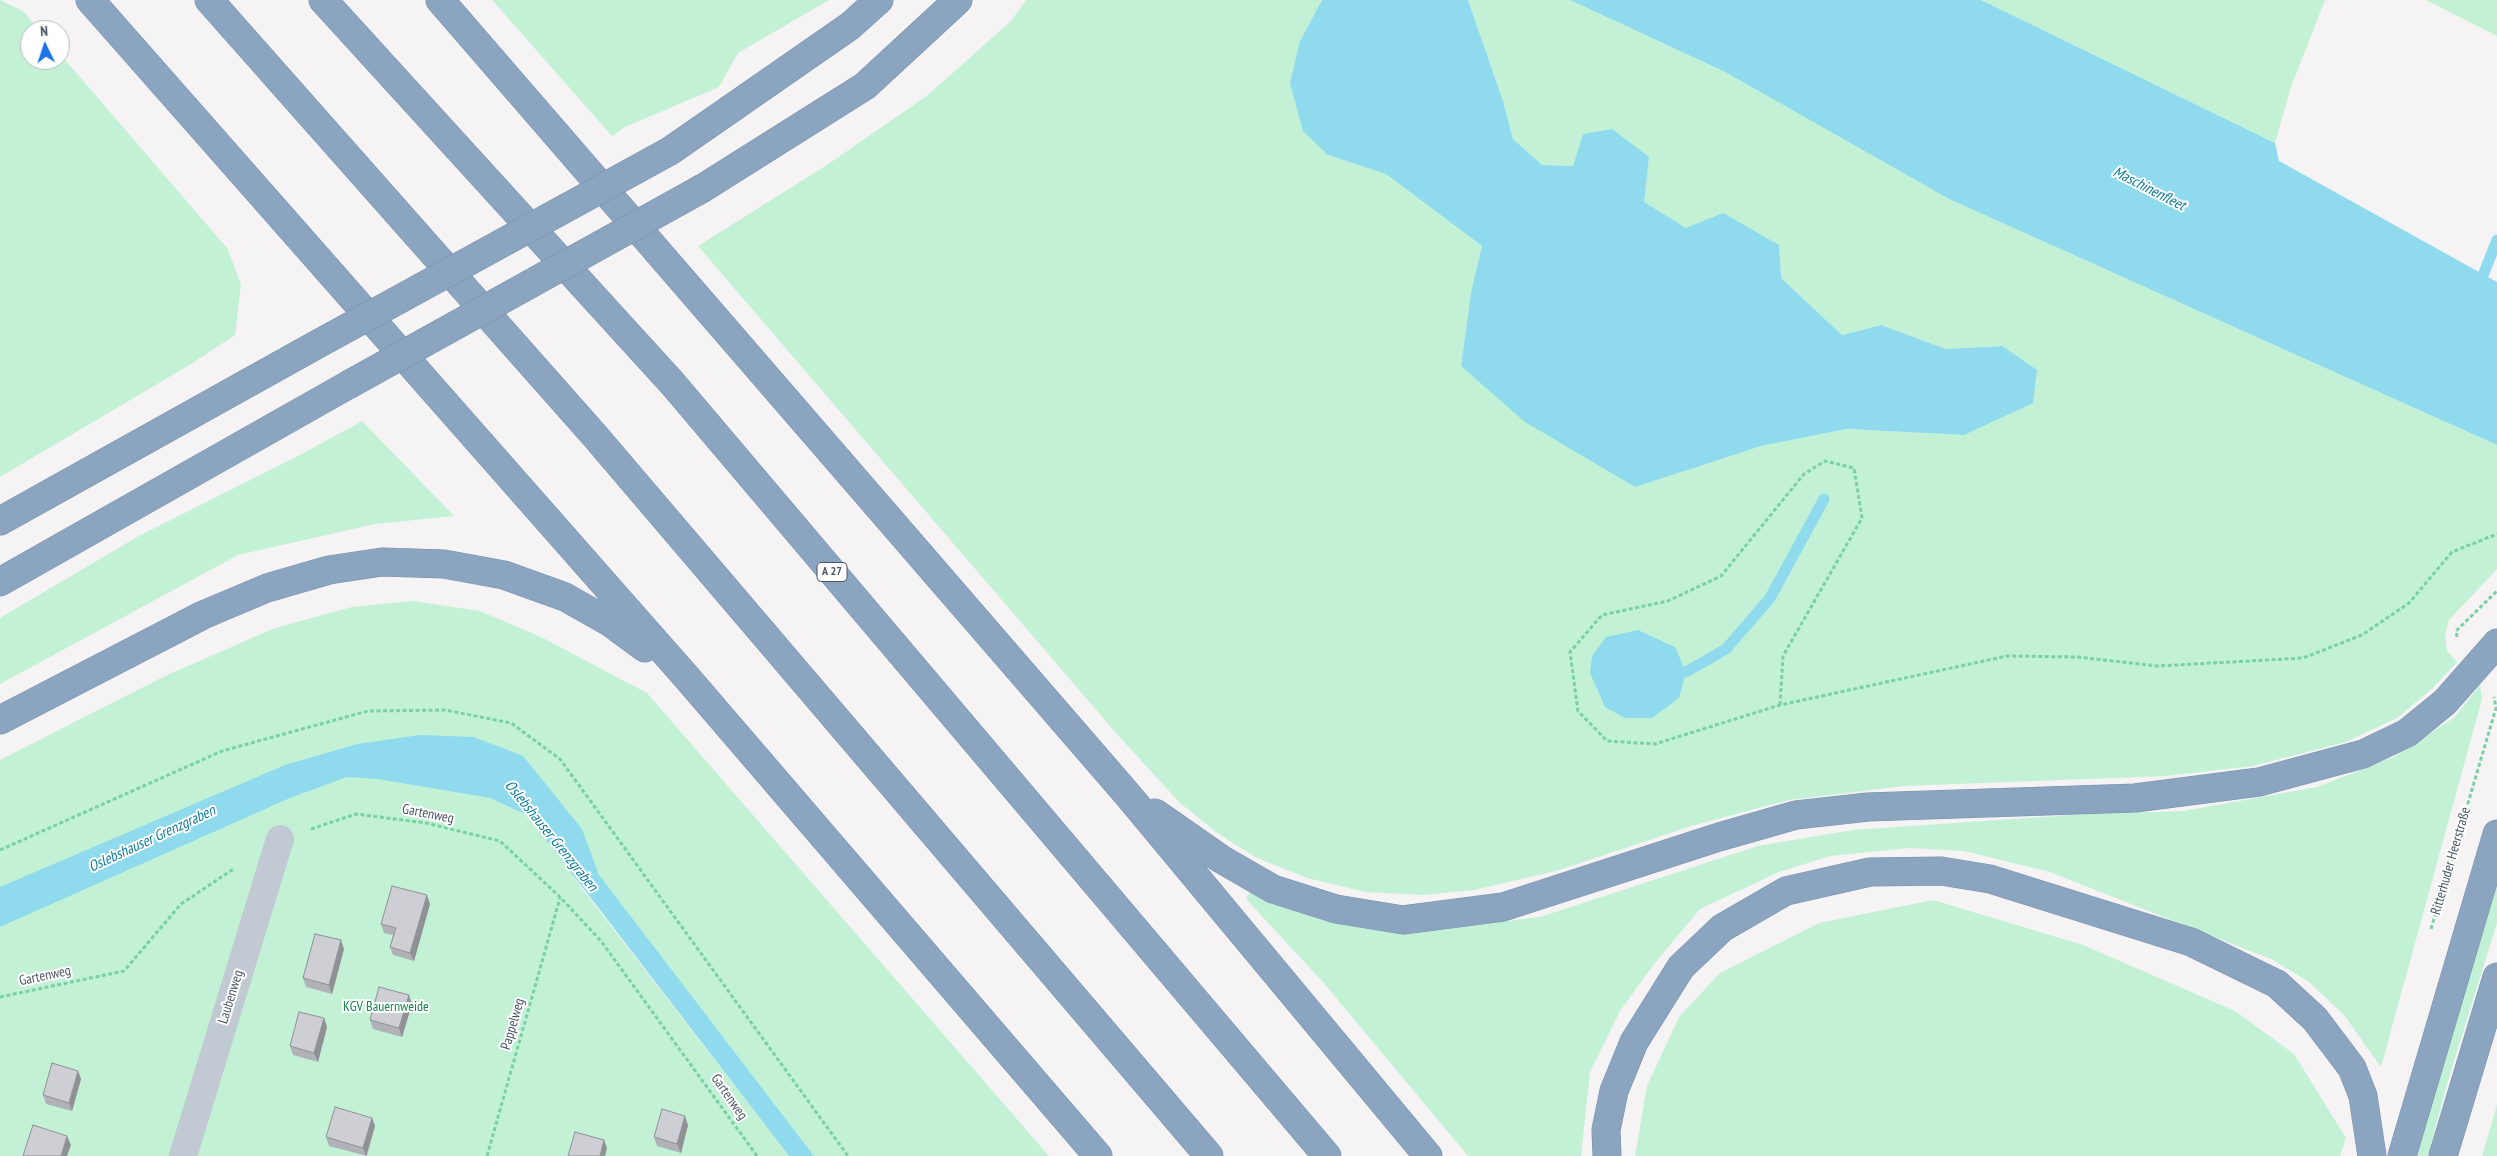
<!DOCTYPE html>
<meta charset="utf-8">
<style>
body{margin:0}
#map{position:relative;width:2497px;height:1156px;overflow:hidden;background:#f5f3f3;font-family:"PT Sans Narrow",sans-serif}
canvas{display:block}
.north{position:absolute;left:20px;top:20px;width:50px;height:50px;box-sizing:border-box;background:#fff;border:1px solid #b7bbc0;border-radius:50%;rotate:356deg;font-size:14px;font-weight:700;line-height:20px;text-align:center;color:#4a5661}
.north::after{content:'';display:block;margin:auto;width:18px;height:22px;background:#1a73e8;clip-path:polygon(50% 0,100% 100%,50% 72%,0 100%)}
</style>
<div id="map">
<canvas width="2497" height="1156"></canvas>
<div class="north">N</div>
</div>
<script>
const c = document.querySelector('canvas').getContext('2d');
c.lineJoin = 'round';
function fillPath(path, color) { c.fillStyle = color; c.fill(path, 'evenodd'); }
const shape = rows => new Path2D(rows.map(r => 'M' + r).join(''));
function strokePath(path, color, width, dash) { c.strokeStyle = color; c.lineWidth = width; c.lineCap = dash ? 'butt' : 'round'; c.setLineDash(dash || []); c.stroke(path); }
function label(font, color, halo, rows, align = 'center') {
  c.font = font + ' "PT Sans Narrow",sans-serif'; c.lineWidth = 4; c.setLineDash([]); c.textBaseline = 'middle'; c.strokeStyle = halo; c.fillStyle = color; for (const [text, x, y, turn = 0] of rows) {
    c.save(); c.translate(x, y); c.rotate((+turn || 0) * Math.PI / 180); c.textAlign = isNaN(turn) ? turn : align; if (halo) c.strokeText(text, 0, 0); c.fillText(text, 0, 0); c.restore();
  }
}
const green = shape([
 [0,0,23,11,39,30,30,30,30,60,60,60,60,54,227,248,241,284,235,335,191,364,0,477],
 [492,0,829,0,738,53,719,87,625,127,612,136],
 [1026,0,1322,0,1300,41,1328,155,1386,174,1482,246,1471,292,1461,366,1761,446,1847,429,1964,435,2002,346,1946,349,1881,325,1842,335,1781,278,1686,228,1643,202,1649,157,1583,134,1573,166,1542,165,1513,139,1503,101,1468,0,1570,0,1725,72,1949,199,2497,445,2497,569,2449,620,2445,635,2447,651,2457,662,2434,687,2397,718,2346,742,2253,766,2165,776,1904,786,1789,800,1691,826,1556,871,1474,890,1423,895,1366,892,1307,878,1255,857,1216,832,1180,803,1116,733,698,246,827,165,928,95,1011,21],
 [1981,0,2325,0,2291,87,2275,143],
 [2426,0,2497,0,2497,36],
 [362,421,454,516,375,524,238,555,0,684,0,618,137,537,300,455],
 [413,601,480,611,541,637,647,693,1049,1156,814,1156,717,1030,573,877,789,1156,0,1156,0,760,165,676,275,628,352,607],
 [2480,685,2482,699,2381,1067,2344,1015,2309,982,2273,960,2050,872,1964,851,1909,848,1830,856,1779,872,1700,909,1654,964,1620,1011,1590,1072,1581,1156,1468,1156,1322,981,1246,899,1250,891,1318,919,1401,934,1540,917,1758,846,1853,830,2086,814,2184,811,2317,787,2394,757,2455,717],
 [2497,871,2497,923,2447,1084,2428,1156,2414,1156],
 [1933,900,2083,945,2235,1011,2294,1054,2346,1138,2340,1156,1635,1156,1647,1086,1679,1017,1720,973,1819,923],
 [2497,1105,2497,1156,2482,1156]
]);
const water = shape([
 [1322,0,1468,0,1503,101,1513,139,1542,165,1573,166,1583,134,1612,129,1649,157,1644,202,1686,228,1723,213,1779,245,1781,278,1842,335,1881,325,1946,349,2002,346,2037,370,2033,403,1964,435,1847,429,1761,446,1635,487,1525,422,1461,366,1471,292,1482,246,1386,174,1328,155,1303,131,1290,83,1300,41],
 [1570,0,1981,0,2275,143,2279,161,2497,282,2497,445,1949,199,1725,72],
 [1638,630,1675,647,1686,672,1679,698,1652,718,1625,718,1605,707,1590,673,1592,656,1606,637],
 [420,735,474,737,523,756,582,829,599,875,814,1156,789,1156,527,815,490,798,378,779,347,777,290,798,0,927,0,887,285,765,357,744]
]);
const stream = shape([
 [2478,288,2497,240],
 [1686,672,1726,649,1770,598,1824,499]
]);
const path = shape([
 [2457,637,2456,631,2497,591],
 [1780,705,1783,656,1862,518,1854,468,1825,461,1804,474,1721,576,1668,601,1602,615,1570,652,1578,711,1607,741,1655,744,1780,705,2007,656,2077,657,2158,666,2303,658,2362,635,2409,603,2452,552,2497,534],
 [311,829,356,814,426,823,500,841,560,897,601,941,757,1156],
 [0,850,222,751,368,711,445,710,511,723,560,759,848,1156],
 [2431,929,2496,708,2494,697],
 [0,997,124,971,181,904,235,868],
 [487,1156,560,898]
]);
const minor = shape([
 [183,1156,280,839]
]);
const highway = shape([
 [90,0,689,680,1098,1156],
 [209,0,595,436,1209,1156],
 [323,0,673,384,1327,1156],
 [440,0,1127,794,1428,1156],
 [670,151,850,26,879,0],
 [703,188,865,86,958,0],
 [0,521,316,345],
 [0,582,348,385],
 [0,720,203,615,267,588,329,570,382,562,444,564,504,575,565,597,611,623,645,648],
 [1155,813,1221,859,1273,889,1336,909,1403,920,1503,907,1719,837,1796,815,1868,807,2135,798,2259,782,2363,754,2407,733,2445,702,2497,643],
 [1607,1156,1606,1130,1614,1091,1634,1042,1681,967,1722,928,1786,891,1870,872,1941,871,1990,879,2191,942,2277,984,2315,1019,2352,1068,2363,1096,2372,1156],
 [2402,1156,2497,834],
 [2443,1156,2497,977]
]);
const highwayBridge = shape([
 [316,345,670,151],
 [348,385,703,188]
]);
const wall = shape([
 [430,904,414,961,393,955,390,947,393,935,384,933,381,924],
 [344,949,332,994,306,987,303,978],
 [412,1004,402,1037,373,1029,370,1020],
 [324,1018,327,1027,318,1062,293,1055,290,1046],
 [78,1071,81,1079,72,1111,46,1104,43,1095],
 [372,1118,375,1126,367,1156,329,1146,326,1137],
 [688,1125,681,1153,657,1146,654,1137]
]);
const shadedWall = shape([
 [427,895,430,904,414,961,410,953],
 [341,940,344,949,332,994,329,985],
 [409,995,412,1004,402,1037,399,1028],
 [324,1018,327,1027,318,1062,314,1053],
 [78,1071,81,1079,72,1111,69,1103],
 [685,1116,688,1125,681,1153,677,1144],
 [372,1118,375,1126,366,1156,363,1148],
 [67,1136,71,1145,67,1156,61,1156],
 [604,1140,607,1148,605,1156,600,1156]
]);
const building = shape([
 [392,886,427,895,410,953,390,947,396,928,381,924,392,886],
 [315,934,341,940,329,985,303,978,315,934],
 [379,987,409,995,399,1028,370,1020,379,987],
 [299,1012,324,1018,314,1053,290,1046,299,1012],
 [52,1063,78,1071,69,1103,43,1095,52,1063],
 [335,1107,372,1118,363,1148,326,1137,335,1107],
 [662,1109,685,1116,677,1144,654,1137,662,1109],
 [33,1125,67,1136,61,1156,23,1156,33,1125],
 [575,1132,604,1140,600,1156,568,1156,575,1132]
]);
const shields = [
 [832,572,30]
];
const shieldNames = [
 ["A 27",832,572]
];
const streetNames = [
 ["Gartenweg",428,814,11],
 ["Ritterhuder Heerstraße",2451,861,-74],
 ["Gartenweg",45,976,-12],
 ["Laubenweg",231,997,-73],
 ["Pappelweg",513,1024,-74],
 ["Gartenweg",729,1097,55]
];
const parkNames = [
 ["KGV Bauernweide",386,1007]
];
const waterNames = [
 ["Maschinenfleet",2149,189,27],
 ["Oslebshauser Grenzgraben",551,836,51],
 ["Oslebshauser Grenzgraben",152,839,-25]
];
fillPath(green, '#c3f1d5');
fillPath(water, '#90daee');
strokePath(stream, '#90daee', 11);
strokePath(highway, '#7690ad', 29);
strokePath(path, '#7ad0a6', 3, [4, 2.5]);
strokePath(minor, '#c1cad2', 28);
strokePath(highway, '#8ba5c1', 28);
strokePath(highwayBridge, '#7690ad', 29, []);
strokePath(highwayBridge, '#8ba5c1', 28);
fillPath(wall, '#b0b2b7');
fillPath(shadedWall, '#909195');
fillPath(building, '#cdcfd5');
strokePath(building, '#909195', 1);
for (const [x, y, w] of shields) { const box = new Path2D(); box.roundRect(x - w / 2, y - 9.5, w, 19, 4); c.fillStyle = '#fff'; c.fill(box); strokePath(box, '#4a5661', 1); }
label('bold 12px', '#4a5661', null, shieldNames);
label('14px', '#4a5661', '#fff', streetNames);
label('14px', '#17864f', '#fff', parkNames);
label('italic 15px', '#0c7c9b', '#fff', waterNames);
</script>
